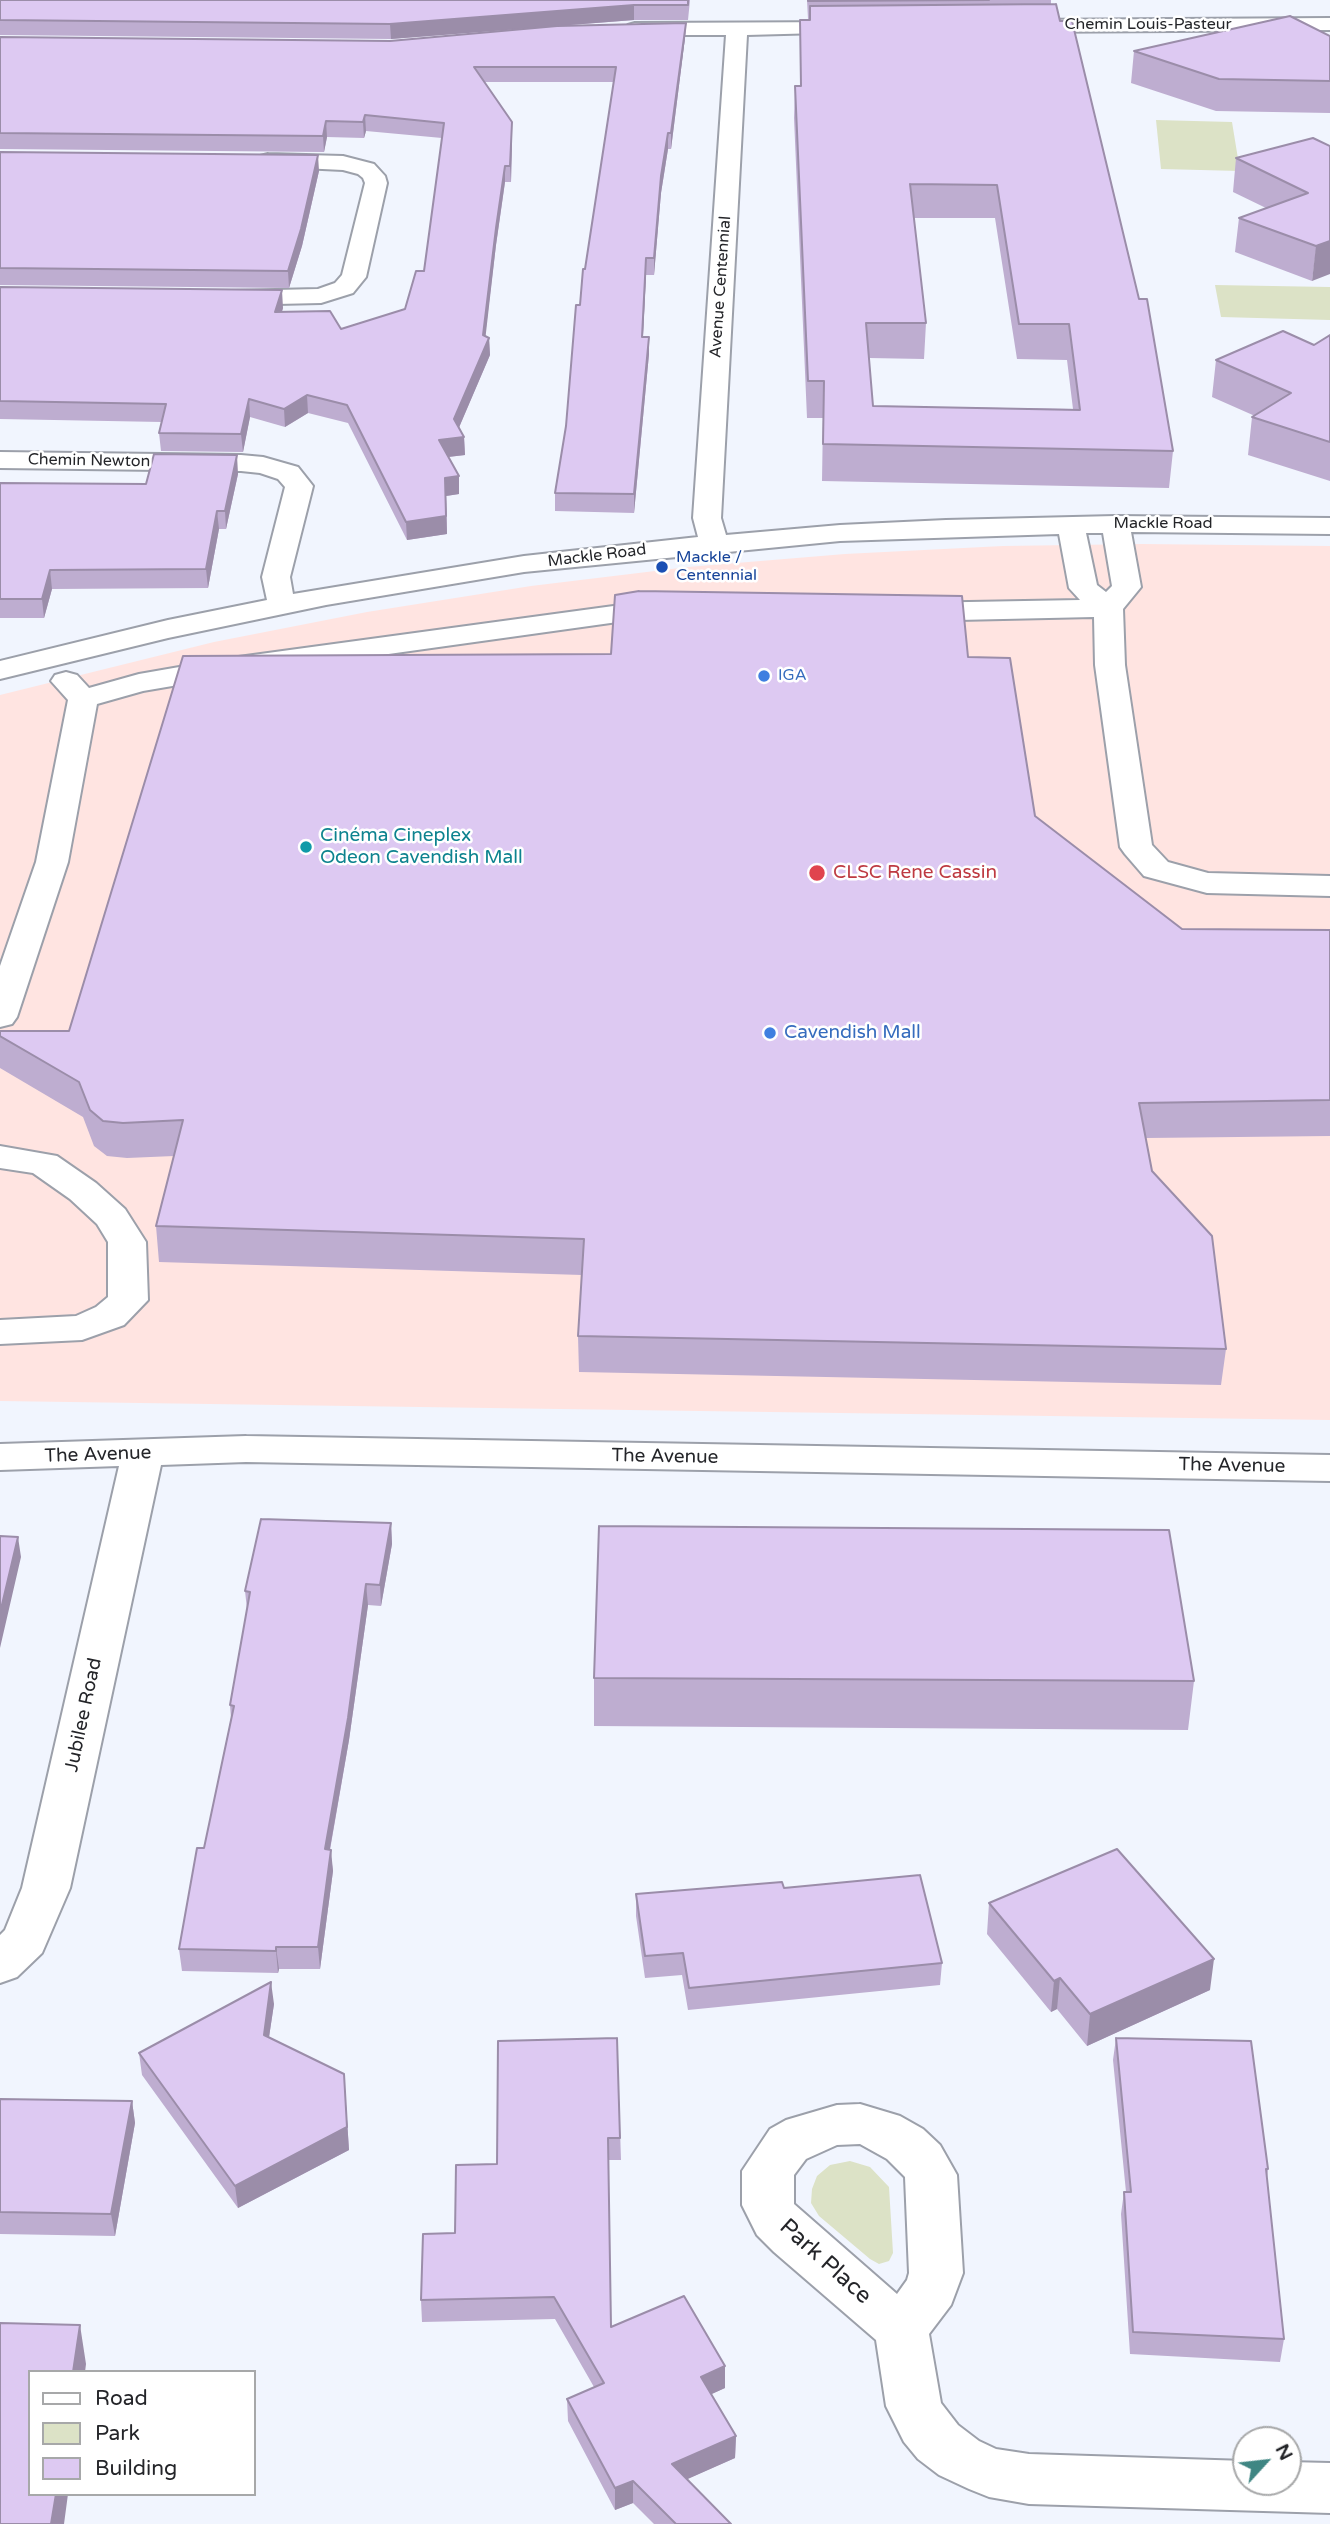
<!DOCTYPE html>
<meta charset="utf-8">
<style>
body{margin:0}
#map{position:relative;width:1330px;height:2524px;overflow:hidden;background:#f1f5fe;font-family:"Varela Round",sans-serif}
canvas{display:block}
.legend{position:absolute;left:28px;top:2370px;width:228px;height:126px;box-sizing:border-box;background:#fff;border:2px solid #a7a8a9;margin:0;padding:9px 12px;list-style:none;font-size:21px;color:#242529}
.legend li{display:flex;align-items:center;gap:14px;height:35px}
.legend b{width:35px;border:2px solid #a7a8a9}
.north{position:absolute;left:1232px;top:2426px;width:70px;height:70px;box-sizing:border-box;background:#fff;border:2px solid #a7a8a9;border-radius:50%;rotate:63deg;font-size:19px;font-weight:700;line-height:28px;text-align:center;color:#242529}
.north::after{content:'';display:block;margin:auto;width:24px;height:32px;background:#3f8683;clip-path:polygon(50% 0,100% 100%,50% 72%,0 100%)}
</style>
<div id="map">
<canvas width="1330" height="2524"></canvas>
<ul class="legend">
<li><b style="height:9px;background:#fff"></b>Road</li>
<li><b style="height:19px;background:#dce2c6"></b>Park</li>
<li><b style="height:19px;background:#ddc9f2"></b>Building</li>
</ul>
<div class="north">N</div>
</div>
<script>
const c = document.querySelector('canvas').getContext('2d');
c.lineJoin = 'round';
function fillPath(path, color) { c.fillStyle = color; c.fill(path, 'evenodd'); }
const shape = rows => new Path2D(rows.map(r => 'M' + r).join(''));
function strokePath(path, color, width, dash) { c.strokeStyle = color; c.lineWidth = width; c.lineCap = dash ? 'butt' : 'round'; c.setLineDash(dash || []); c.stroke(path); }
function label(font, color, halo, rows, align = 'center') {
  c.font = font + ' "Varela Round",sans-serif'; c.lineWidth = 5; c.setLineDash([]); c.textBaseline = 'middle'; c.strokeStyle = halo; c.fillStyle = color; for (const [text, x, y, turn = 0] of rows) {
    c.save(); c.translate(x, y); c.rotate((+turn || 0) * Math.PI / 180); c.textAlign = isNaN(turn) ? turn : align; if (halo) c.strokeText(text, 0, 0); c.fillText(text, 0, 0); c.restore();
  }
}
const commercial = shape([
 [1142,544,1330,546,1330,1420,0,1401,0,695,214,642,367,612,531,586,688,567,845,554,1003,546]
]);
const green = shape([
 [1156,120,1232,122,1240,171,1161,169],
 [1215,285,1330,287,1330,320,1221,317],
 [850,2161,870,2167,889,2187,893,2253,889,2261,879,2264,870,2259,819,2216,811,2203,812,2189,817,2176,830,2165]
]);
const minor = shape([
 [1330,18,1330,30,1020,32,1013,30,1010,26,1013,22,1020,20,1330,18],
 [851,22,858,24,861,28,858,32,747,35,721,518,726,535,840,525,946,520,1115,516,1330,518,1330,534,1131,532,1141,587,1123,609,1125,665,1152,845,1168,862,1208,873,1330,876,1330,896,1207,893,1144,876,1125,854,1120,847,1095,665,1094,617,913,621,903,618,898,612,903,606,913,603,1080,600,1069,588,1059,534,840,541,524,572,326,605,168,638,0,679,0,661,168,620,267,600,262,577,285,487,278,479,260,473,241,471,0,468,0,452,241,455,263,457,298,467,313,486,290,577,293,594,524,556,698,537,693,518,726,35,635,35,628,33,625,29,628,25,635,23,851,22],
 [1086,533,1103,533,1112,586,1106,592,1097,585,1086,533],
 [268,154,343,156,374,164,385,176,387,183,366,277,353,293,321,303,232,305,223,303,220,298,223,293,232,291,318,289,335,283,342,275,365,183,363,178,358,174,343,170,260,166,257,161,260,156,268,154],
 [665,599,675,602,679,608,675,614,231,676,143,691,97,704,68,862,17,1017,12,1024,0,1027,0,966,36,862,68,700,51,681,55,675,66,672,77,675,89,688,139,674,231,658,665,599],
 [0,1146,57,1156,96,1183,125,1209,146,1242,148,1300,124,1325,82,1340,0,1344,0,1320,76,1316,96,1307,108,1297,108,1242,97,1224,70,1199,33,1173,0,1168,0,1146],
 [246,1436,1330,1455,1330,1481,246,1462,161,1465,70,1888,42,1953,17,1977,0,1983,0,1935,5,1930,22,1888,119,1466,0,1470,0,1444,246,1436],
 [860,2104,900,2116,923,2129,940,2145,957,2175,963,2273,951,2305,929,2334,941,2403,958,2425,979,2441,996,2449,1029,2454,1246,2461,1246,2482,1288,2482,1288,2462,1330,2463,1330,2513,1029,2504,989,2497,969,2489,939,2475,918,2459,904,2442,886,2406,876,2340,774,2252,757,2235,742,2205,742,2171,770,2129,786,2120,837,2105,860,2104],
 [860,2144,887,2159,905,2177,909,2273,907,2280,897,2294,794,2204,794,2175,806,2159,837,2145,860,2144]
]);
const wall = shape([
 [0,0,690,0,688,20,634,20,391,39,0,35],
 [807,0,1051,0,1051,4,1060,21,1173,451,1169,488,822,481,823,418,807,418,794,118,795,86,800,86,800,20,809,20,809,19,808,19],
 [913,218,995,218,1017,359,1067,360,1073,409,873,406,869,358,924,359,926,323],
 [686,23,685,38,671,149,668,149,661,193,654,275,646,275,643,337,649,337,649,354,634,513,555,511,555,493,566,426,580,305,614,82,485,82,512,138,511,182,505,182,496,245,485,336,489,338,490,355,459,427,464,437,465,455,448,457,459,476,459,494,446,496,447,534,407,540,348,423,308,413,285,427,250,417,243,452,161,451,159,433,162,422,0,419,0,287,283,308,282,312,341,329,405,309,424,271,442,138,366,131,364,138,327,137,324,152,0,149,0,37,390,41],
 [1330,36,1330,113,1216,111,1131,83,1134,51],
 [1330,146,1312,281,1235,252,1239,218,1266,208,1233,192,1236,158],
 [0,152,319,171,302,246,289,288,0,285],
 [1330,335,1330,481,1248,455,1252,417,1255,416,1212,397,1216,360,1314,345],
 [238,474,226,529,219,529,208,588,52,589,44,618,0,618,0,483,146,484],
 [968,657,1035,816,1182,929,1330,930,1330,1136,1146,1138,1152,1171,1226,1349,1221,1385,579,1372,578,1336,582,1275,159,1262,156,1226,174,1156,127,1158,107,1156,94,1146,83,1117,0,1068,0,1031,69,1031],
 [391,1523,392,1544,381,1606,368,1605,349,1740,330,1850,333,1871,320,1969,279,1969,278,1973,182,1971,179,1949,204,1848,231,1718,230,1705,247,1609,245,1591],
 [594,1678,1194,1681,1188,1730,594,1726],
 [784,1888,942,1963,940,1985,688,2010,682,1975,645,1978,636,1916,636,1894],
 [989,1903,1210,1990,1087,2046,1057,2009,1051,2012,987,1934],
 [274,2004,269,2037,344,2074,349,2150,238,2208,142,2075,139,2053],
 [617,2038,621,2160,608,2160,611,2327,725,2366,725,2388,711,2394,736,2436,735,2458,687,2479,731,2524,654,2524,633,2503,615,2510,568,2421,567,2399,594,2387,555,2319,422,2322,421,2300,497,2164],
 [1116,2038,1268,2169,1267,2178,1284,2339,1280,2362,1130,2354,1121,2214,1124,2192,1126,2192,1113,2060],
 [0,2099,132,2101,135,2123,115,2236,0,2234]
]);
const shadedWall = shape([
 [634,5,634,20,391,39,390,24],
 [686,23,685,38,671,149,671,133],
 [365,115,366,131,364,138,363,122],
 [326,121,327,137,324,152,323,136],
 [512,122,512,138,511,182,510,166],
 [668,133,668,149,661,193,654,275,654,258,661,176],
 [318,155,319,171,302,246,289,288,288,271],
 [505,166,505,182,496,245,484,350,489,338,490,355,455,437,454,419,496,228],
 [1330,241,1330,274,1312,281,1316,246],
 [646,258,646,275,642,354,642,337],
 [282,290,283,308,276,329,275,312],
 [649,337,649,354,634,513,634,494],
 [307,395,308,413,285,427,284,409],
 [249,399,250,417,243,452,241,434],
 [464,437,465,455,439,458,439,440],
 [237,455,238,474,226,529,225,511],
 [459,476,459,494,446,496,447,534,407,540,406,522,445,478],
 [217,511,219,529,208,588,206,569],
 [50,570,52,589,44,618,42,599],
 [391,1523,392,1544,381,1606,380,1585],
 [18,1537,21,1557,0,1648,0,1613],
 [366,1584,368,1605,349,1740,326,1871,325,1849],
 [331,1850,333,1871,320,1969,318,1947],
 [276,1947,279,1969,278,1973,276,1951],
 [1214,1959,1210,1990,1087,2046,1090,2014],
 [1060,1978,1057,2009,1051,2012,1054,1981],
 [271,1982,274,2004,266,2057,264,2035],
 [344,2074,349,2150,238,2208,235,2186],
 [132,2101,135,2123,115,2236,111,2214],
 [80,2325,86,2364,85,2372,73,2372],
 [725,2366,725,2388,701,2399,701,2377],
 [736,2436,735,2458,672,2486,672,2464],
 [633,2481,633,2503,615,2510,615,2488],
 [56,2494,68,2494,64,2524,51,2524]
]);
const building = shape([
 [0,0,688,0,688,5,634,5,390,24,0,20,0,0],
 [808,0,989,0,808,1,808,0],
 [1056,4,1060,21,1072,21,1139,299,1147,299,1173,451,823,444,824,381,808,381,795,86,801,86,800,20,810,20,810,6,1056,4],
 [910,184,997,185,1019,324,1069,324,1080,410,873,406,866,323,926,323,910,184],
 [1290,16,1330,36,1330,81,1219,79,1134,51,1290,16],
 [686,23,671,133,668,133,661,176,654,258,646,258,642,337,649,337,634,494,555,493,566,426,576,305,580,305,583,269,585,269,616,67,474,67,512,122,510,166,505,166,496,228,483,335,489,338,454,419,464,437,439,440,459,476,445,478,446,516,406,522,347,405,307,395,284,409,249,399,241,434,159,433,166,404,0,401,0,287,282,290,275,312,330,311,341,329,405,309,416,271,424,271,444,123,365,115,363,122,326,121,323,136,0,133,0,37,390,41,557,26,686,23],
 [1313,138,1330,146,1330,241,1316,246,1239,218,1308,193,1236,158,1313,138],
 [0,152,318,155,301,229,288,271,0,268,0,152],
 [1283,331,1314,345,1330,335,1330,442,1252,417,1291,393,1216,360,1283,331],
 [154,454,237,455,225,511,217,511,206,569,50,570,42,599,0,599,0,483,146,484,154,454],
 [639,591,962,596,968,657,1010,658,1035,816,1182,929,1330,930,1330,1100,1139,1103,1152,1171,1212,1236,1226,1349,578,1336,584,1239,156,1226,183,1120,123,1123,103,1121,90,1110,79,1082,0,1036,0,1031,69,1031,183,656,611,654,615,595,639,591],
 [261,1519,391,1523,380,1585,366,1584,348,1718,325,1849,331,1850,318,1947,276,1947,276,1951,179,1949,197,1848,204,1848,234,1706,230,1705,250,1592,245,1591,261,1519],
 [599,1526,1169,1530,1194,1681,594,1678,599,1526],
 [0,1536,18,1537,0,1613,0,1536],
 [1117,1849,1214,1959,1090,2014,1060,1978,1054,1981,989,1903,1117,1849],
 [920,1875,942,1963,689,1988,683,1953,645,1956,636,1894,782,1882,784,1888,920,1875],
 [271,1982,264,2035,344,2074,347,2127,235,2186,139,2053,271,1982],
 [617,2038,620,2138,608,2138,611,2327,684,2296,725,2366,701,2377,736,2436,672,2464,731,2524,676,2524,633,2481,615,2488,567,2399,604,2383,554,2297,421,2300,423,2234,455,2233,456,2165,497,2164,498,2041,617,2038],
 [1116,2038,1251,2041,1268,2169,1266,2169,1284,2339,1133,2332,1124,2192,1131,2192,1116,2038],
 [0,2099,132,2101,111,2214,0,2212,0,2099],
 [0,2323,80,2325,73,2372,30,2372,30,2494,56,2494,51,2524,0,2524,0,2323]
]);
const markers = [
 [662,567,7,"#1a4fb4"],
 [764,676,7,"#3f7fe0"],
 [306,847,7,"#0f9aa8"],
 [817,873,9,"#e0444e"],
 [770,1033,7,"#3f7fe0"]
];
const farStreetnames = [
 ["Chemin Louis-Pasteur",1148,25],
 ["Avenue Centennial",721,287,-86],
 ["Chemin Newton",89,461,1],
 ["Mackle Road",1163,524],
 ["Mackle Road",597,556,-7]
];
const farTransitnames = [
 ["Mackle /",676,558],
 ["Centennial",676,576]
];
const farShopnames = [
 ["IGA",778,676]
];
const cultureNames = [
 ["Cinéma Cineplex",320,836],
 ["Odeon Cavendish Mall",320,858]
];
const healthNames = [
 ["CLSC Rene Cassin",833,873]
];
const shopNames = [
 ["Cavendish Mall",784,1033]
];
const streetNames = [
 ["The Avenue",98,1455,-2],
 ["The Avenue",665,1457,1],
 ["The Avenue",1232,1466,1],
 ["Jubilee Road",84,1715,-78]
];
const nearStreetnames = [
 ["Park Place",825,2262,42]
];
fillPath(commercial, '#ffe4e1');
fillPath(green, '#dce2c6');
strokePath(minor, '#9ca0aa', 4);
fillPath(minor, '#fff');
fillPath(wall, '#beadd0');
fillPath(shadedWall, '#9b8da9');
fillPath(building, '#ddc9f2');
strokePath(building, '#9b8da9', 2);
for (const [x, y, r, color] of markers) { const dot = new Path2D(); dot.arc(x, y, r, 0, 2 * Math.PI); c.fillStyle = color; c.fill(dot); strokePath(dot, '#fff', 2.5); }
label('16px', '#242529', '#fff', farStreetnames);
label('16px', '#164399', '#fff', farTransitnames, 'left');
label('16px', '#366cbe', '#fff', farShopnames, 'left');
label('19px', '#0d838f', '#fff', cultureNames, 'left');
label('19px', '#be3a42', '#fff', healthNames, 'left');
label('19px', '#366cbe', '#fff', shopNames, 'left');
label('19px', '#242529', '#fff', streetNames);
label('23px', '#242529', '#fff', nearStreetnames);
</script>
